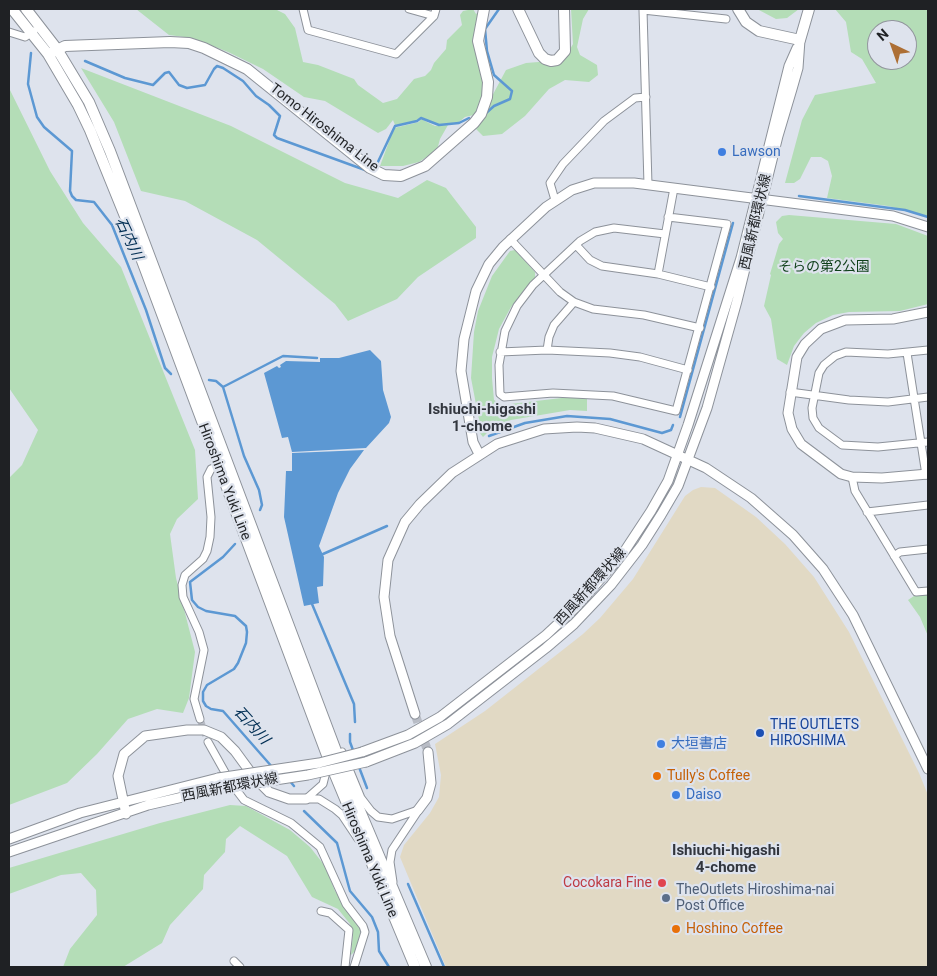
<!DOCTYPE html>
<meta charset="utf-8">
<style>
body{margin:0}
#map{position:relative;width:937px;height:976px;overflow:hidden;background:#dee3ed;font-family:Roboto,sans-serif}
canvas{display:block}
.frame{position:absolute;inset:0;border:10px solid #1f2124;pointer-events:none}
.north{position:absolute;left:867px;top:20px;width:50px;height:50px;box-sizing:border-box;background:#dee3ed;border:1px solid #92959d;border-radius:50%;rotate:318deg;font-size:14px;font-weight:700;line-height:20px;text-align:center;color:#1f2124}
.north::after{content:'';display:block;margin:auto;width:18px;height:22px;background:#ad6f34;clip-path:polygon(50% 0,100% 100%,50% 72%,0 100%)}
</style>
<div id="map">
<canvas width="937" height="976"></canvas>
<div class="frame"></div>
<div class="north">N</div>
</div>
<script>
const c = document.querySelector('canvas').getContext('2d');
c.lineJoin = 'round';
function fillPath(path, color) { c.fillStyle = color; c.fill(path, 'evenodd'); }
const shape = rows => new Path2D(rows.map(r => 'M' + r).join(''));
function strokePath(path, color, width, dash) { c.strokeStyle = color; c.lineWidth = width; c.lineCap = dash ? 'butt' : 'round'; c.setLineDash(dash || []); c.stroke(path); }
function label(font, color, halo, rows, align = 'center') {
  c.font = font + ' Roboto,"Noto Sans JP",sans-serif'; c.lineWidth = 4.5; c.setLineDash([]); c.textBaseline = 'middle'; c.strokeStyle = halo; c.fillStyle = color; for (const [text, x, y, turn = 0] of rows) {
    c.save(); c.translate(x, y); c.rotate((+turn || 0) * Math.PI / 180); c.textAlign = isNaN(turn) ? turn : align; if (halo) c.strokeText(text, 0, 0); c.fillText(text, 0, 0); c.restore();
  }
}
const commercial = shape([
 [701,487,715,488,756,517,785,544,814,577,849,632,919,773,928,795,928,967,446,967,400,857,404,845,430,813,439,797,441,775,435,744,485,711,583,634,600,618,633,579,685,496,693,490]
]);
const green = shape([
 [136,9,275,9,285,14,295,28,303,62,318,65,354,79,358,85,383,103,397,99,414,79,425,76,431,70,434,63,446,49,447,40,462,25,460,15,463,11,473,9,476,14,480,11,484,79,482,101,478,114,465,117,459,122,439,125,421,117,415,121,395,125,393,120,386,129,378,133,325,101,304,97,263,69,228,52,192,38,169,35],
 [571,9,589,9,583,19,577,47,580,55,597,65,598,75,589,82,565,80,549,89,525,116,502,134,483,136,475,128,506,70,526,63,564,60,573,44],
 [757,9,799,9,787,18,776,19],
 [835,9,928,9,928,216,888,206,827,198,832,176,828,161,821,157,811,157,800,179,794,183,785,183,802,120,815,95,876,83,862,59,851,52,846,22],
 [877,30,907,30,907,60,877,60],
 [81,68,231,126,345,183,398,198,427,180,446,188,476,227,476,238,418,277,397,299,348,321,335,304,257,240,185,201,141,191,114,122],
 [9,88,50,171,83,223,121,267,195,450,198,499,177,519,170,534,176,578,195,652,189,698,183,713,157,709,128,719,97,754,67,783,9,805,9,478,22,465,38,430,9,388],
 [421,119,435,126,448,125,440,139,437,150,419,162,403,166,380,166,394,128,419,122],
 [789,215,896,224,928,236,928,304,900,311,849,312,833,315,816,323,804,333,794,346,787,365,777,359,771,319,764,306,771,275,770,274,779,244,783,239,778,233,776,222,782,216],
 [515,250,535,272,535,278,511,307,499,329,492,357,492,378,494,400,502,405,570,397,587,398,587,411,570,410,511,420,493,427,483,437,479,432,479,420,471,378,474,332,478,311,492,276,510,251],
 [928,594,928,636,920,617,908,600,914,596],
 [230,805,246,806,290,830,310,847,325,866,335,891,361,930,356,950,351,955,353,934,350,924,338,909,312,897,287,856,240,826,226,839,225,852,204,875,203,889,170,925,162,943,123,967,63,967,70,949,97,915,96,890,81,873,61,875,9,894,9,868,160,823]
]);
const water = shape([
 [370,350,381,361,383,390,391,417,389,423,366,448,292,452,288,437,282,438,264,373,277,366,279,368,281,367,280,365,286,361,320,362,320,358,339,358],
 [364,450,350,469,338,493,319,546,324,557,323,586,317,587,319,603,304,606,284,517,286,471,292,471,292,453]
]);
const stream = shape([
 [31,53,28,84,37,117,44,127,72,151,70,191,72,196,76,200,94,202,112,225,146,310,165,368,171,374],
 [85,61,125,78,153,85,165,73,169,72,179,85,187,88,205,85,214,69,217,66,223,68,243,81,256,96,269,105,280,116,274,135,277,138,365,170],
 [485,114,494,106,510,99,512,91,494,75,487,51,485,29,499,9],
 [376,166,395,126,417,121,421,118,439,125,459,123,469,118],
 [799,196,905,210,928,217],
 [209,380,216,381,223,387,244,456,259,490,262,505,260,510],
 [223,387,283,356,317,358],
 [680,417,733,223],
 [489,436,525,423,567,416,610,419,662,433,671,430,673,425],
 [235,544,223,557,190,582,192,600,198,607,206,611,235,616,246,626,247,632,246,643,238,663,234,669,207,685,203,692,203,701,206,706,211,709,223,711,273,768],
 [323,554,387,526],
 [312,604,354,704,355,722],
 [350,734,350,742,357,761],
 [359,767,367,788],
 [289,780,294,786],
 [304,811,337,843,350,891,372,917,378,932,379,951,389,967],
 [408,884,444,967]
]);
const minorTunnel = shape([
 [200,719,208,742]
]);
const tertiaryTunnel = shape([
 [415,714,428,752]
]);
const minor = shape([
 [303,9,308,30,396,54,434,16,436,9],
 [409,9,434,16],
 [9,32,25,37,34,31],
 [648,185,643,10,726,19],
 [555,200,550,183,563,164,604,121,635,98,646,97],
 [665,234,614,228,595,232,580,241,533,285,517,306,505,331,499,365,500,394,504,397,553,393,613,396,676,411,727,224,668,217],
 [510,239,560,292,574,302,593,309,644,315,700,328],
 [576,245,590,260,602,266,658,274,674,188],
 [658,274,711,287],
 [547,350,549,337,554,325,574,302],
 [928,350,888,354,846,352,835,356,824,365,819,373,812,408,813,418,819,428,842,445,878,447,928,442],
 [500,352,547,350,610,353,640,357,688,370],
 [907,353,926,475],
 [790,392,849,400,888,402,928,397],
 [852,477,855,491,916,592,928,591],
 [867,512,928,505],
 [894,556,900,552,928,549],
 [200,719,194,699,204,650,199,632,183,597,182,585,185,575,203,559,207,551,210,537,211,517,207,477,211,469,223,464],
 [208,742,231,783,244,800,291,823,320,847,346,904,363,926,365,932,354,967],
 [342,752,361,798,371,811,378,817,392,819,418,810],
 [306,799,319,799,335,809,342,815,358,839],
 [306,799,323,784,327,768],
 [393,882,390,862,392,850,418,811],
 [321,911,330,913,349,930,345,967],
 [234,961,240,967]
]);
const tertiary = shape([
 [928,312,893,319,845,320,821,329,805,344,797,357,788,413,792,429,801,444,841,474,852,477,882,478,928,474],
 [479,454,473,442,461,371,464,339,476,291,489,264,503,247,546,207,572,190,594,183,634,183,893,216,928,227],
 [415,714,390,636,384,597,388,560,405,522,420,504,452,473,497,444,544,429,577,427,595,428,643,439,706,468,751,498,793,535,823,569,853,615,928,769],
 [362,752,408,735,440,717,546,635,575,608,624,552,651,511,668,481,688,425,741,258,789,66,797,48],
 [366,762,415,743,448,724,546,648,574,624,611,585,642,545,661,515,678,486,707,408,737,301,778,136,792,89,798,68,800,40],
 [418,810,427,798,431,783,428,752],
 [126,814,118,776,124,754,145,736,187,730,204,730,221,737,235,751,254,777,269,792,289,799,306,799],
 [9,839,80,813,218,778],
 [9,852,148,805,222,788]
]);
const secondary = shape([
 [518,9,539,53,545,59,551,61,557,60,565,51,564,9],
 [738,9,746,22,759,31,800,40,809,9],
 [51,53,65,46,170,42,189,43,204,48,247,69,370,168,384,175,401,176,425,166,474,123,481,114,487,97,488,82,478,41,484,9]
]);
const primary = shape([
 [12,9,48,54,78,105,90,130,129,226,328,758,415,967],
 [26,9,57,49,89,102,110,151,347,780,426,967]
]);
const tertiaryBridge = shape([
 [218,778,319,763,362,752],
 [222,788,308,775,366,762]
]);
const markers = [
 [722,152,5,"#3f7fe0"],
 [760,733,5,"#1a4fb4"],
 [661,744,5,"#3f7fe0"],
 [657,776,5,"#e8710a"],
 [676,795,5,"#3f7fe0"],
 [662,883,5,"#e0444e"],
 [666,898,5,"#5c6f8a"],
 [676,929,5,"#e8710a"]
];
const streetNames = [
 ["Tomo Hiroshima Line",324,128,38],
 ["西風新都環状線",756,222,-77],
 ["Hiroshima Yuki Line",224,482,69],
 ["西風新都環状線",591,587,-48],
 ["西風新都環状線",230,788,-11],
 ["Hiroshima Yuki Line",369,860,67]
];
const shopNames = [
 ["Lawson",732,152],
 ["大垣書店",671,744],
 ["Daiso",686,795]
];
const parkNames = [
 ["そらの第2公園",824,267]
];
const transitNames = [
 ["THE OUTLETS",770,725],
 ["HIROSHIMA",770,741]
];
const foodNames = [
 ["Tully's Coffee",667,776],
 ["Hoshino Coffee",686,929]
];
const healthNames = [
 ["Cocokara Fine",652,883]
];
const serviceNames = [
 ["TheOutlets Hiroshima-nai",676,890],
 ["Post Office",676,906]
];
const waterNames = [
 ["石内川",128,239,65],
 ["石内川",251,726,48]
];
const neighbourhoodNames = [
 ["Ishiuchi-higashi",482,410],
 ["1-chome",482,427],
 ["Ishiuchi-higashi",726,851],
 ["4-chome",726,868]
];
fillPath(commercial, '#e1d9c4');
fillPath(green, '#b4ddb7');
fillPath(water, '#5c98d3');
strokePath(stream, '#5c98d3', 2.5);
strokePath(minorTunnel, '#b8bcc5', 7, [7, 3.5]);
strokePath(tertiaryTunnel, '#b8bcc5', 9, [9, 4.5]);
strokePath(minor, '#8d929a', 9);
strokePath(tertiary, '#8d929a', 11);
strokePath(secondary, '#8d929a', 12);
strokePath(primary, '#8d929a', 12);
strokePath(minor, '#fff', 7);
strokePath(tertiary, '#fff', 9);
strokePath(secondary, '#fff', 10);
strokePath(primary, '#fff', 10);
strokePath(tertiaryBridge, '#8d929a', 11, []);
strokePath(tertiaryBridge, '#fff', 9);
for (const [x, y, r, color] of markers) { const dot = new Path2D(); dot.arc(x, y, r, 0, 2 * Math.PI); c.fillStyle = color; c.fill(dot); strokePath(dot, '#dee3ed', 2); }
label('14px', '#1f2124', '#dee3ed', streetNames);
label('14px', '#366cbe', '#dee3ed', shopNames, 'left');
label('14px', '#0e3f19', '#dee3ed', parkNames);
label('14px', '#164399', '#dee3ed', transitNames, 'left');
label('14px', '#c56008', '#dee3ed', foodNames, 'left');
label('14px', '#be3a42', '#dee3ed', healthNames, 'right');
label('14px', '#4e5e75', '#dee3ed', serviceNames, 'left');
label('italic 15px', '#002e53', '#dee3ed', waterNames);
label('bold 15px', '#32363e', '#dee3ed', neighbourhoodNames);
</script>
